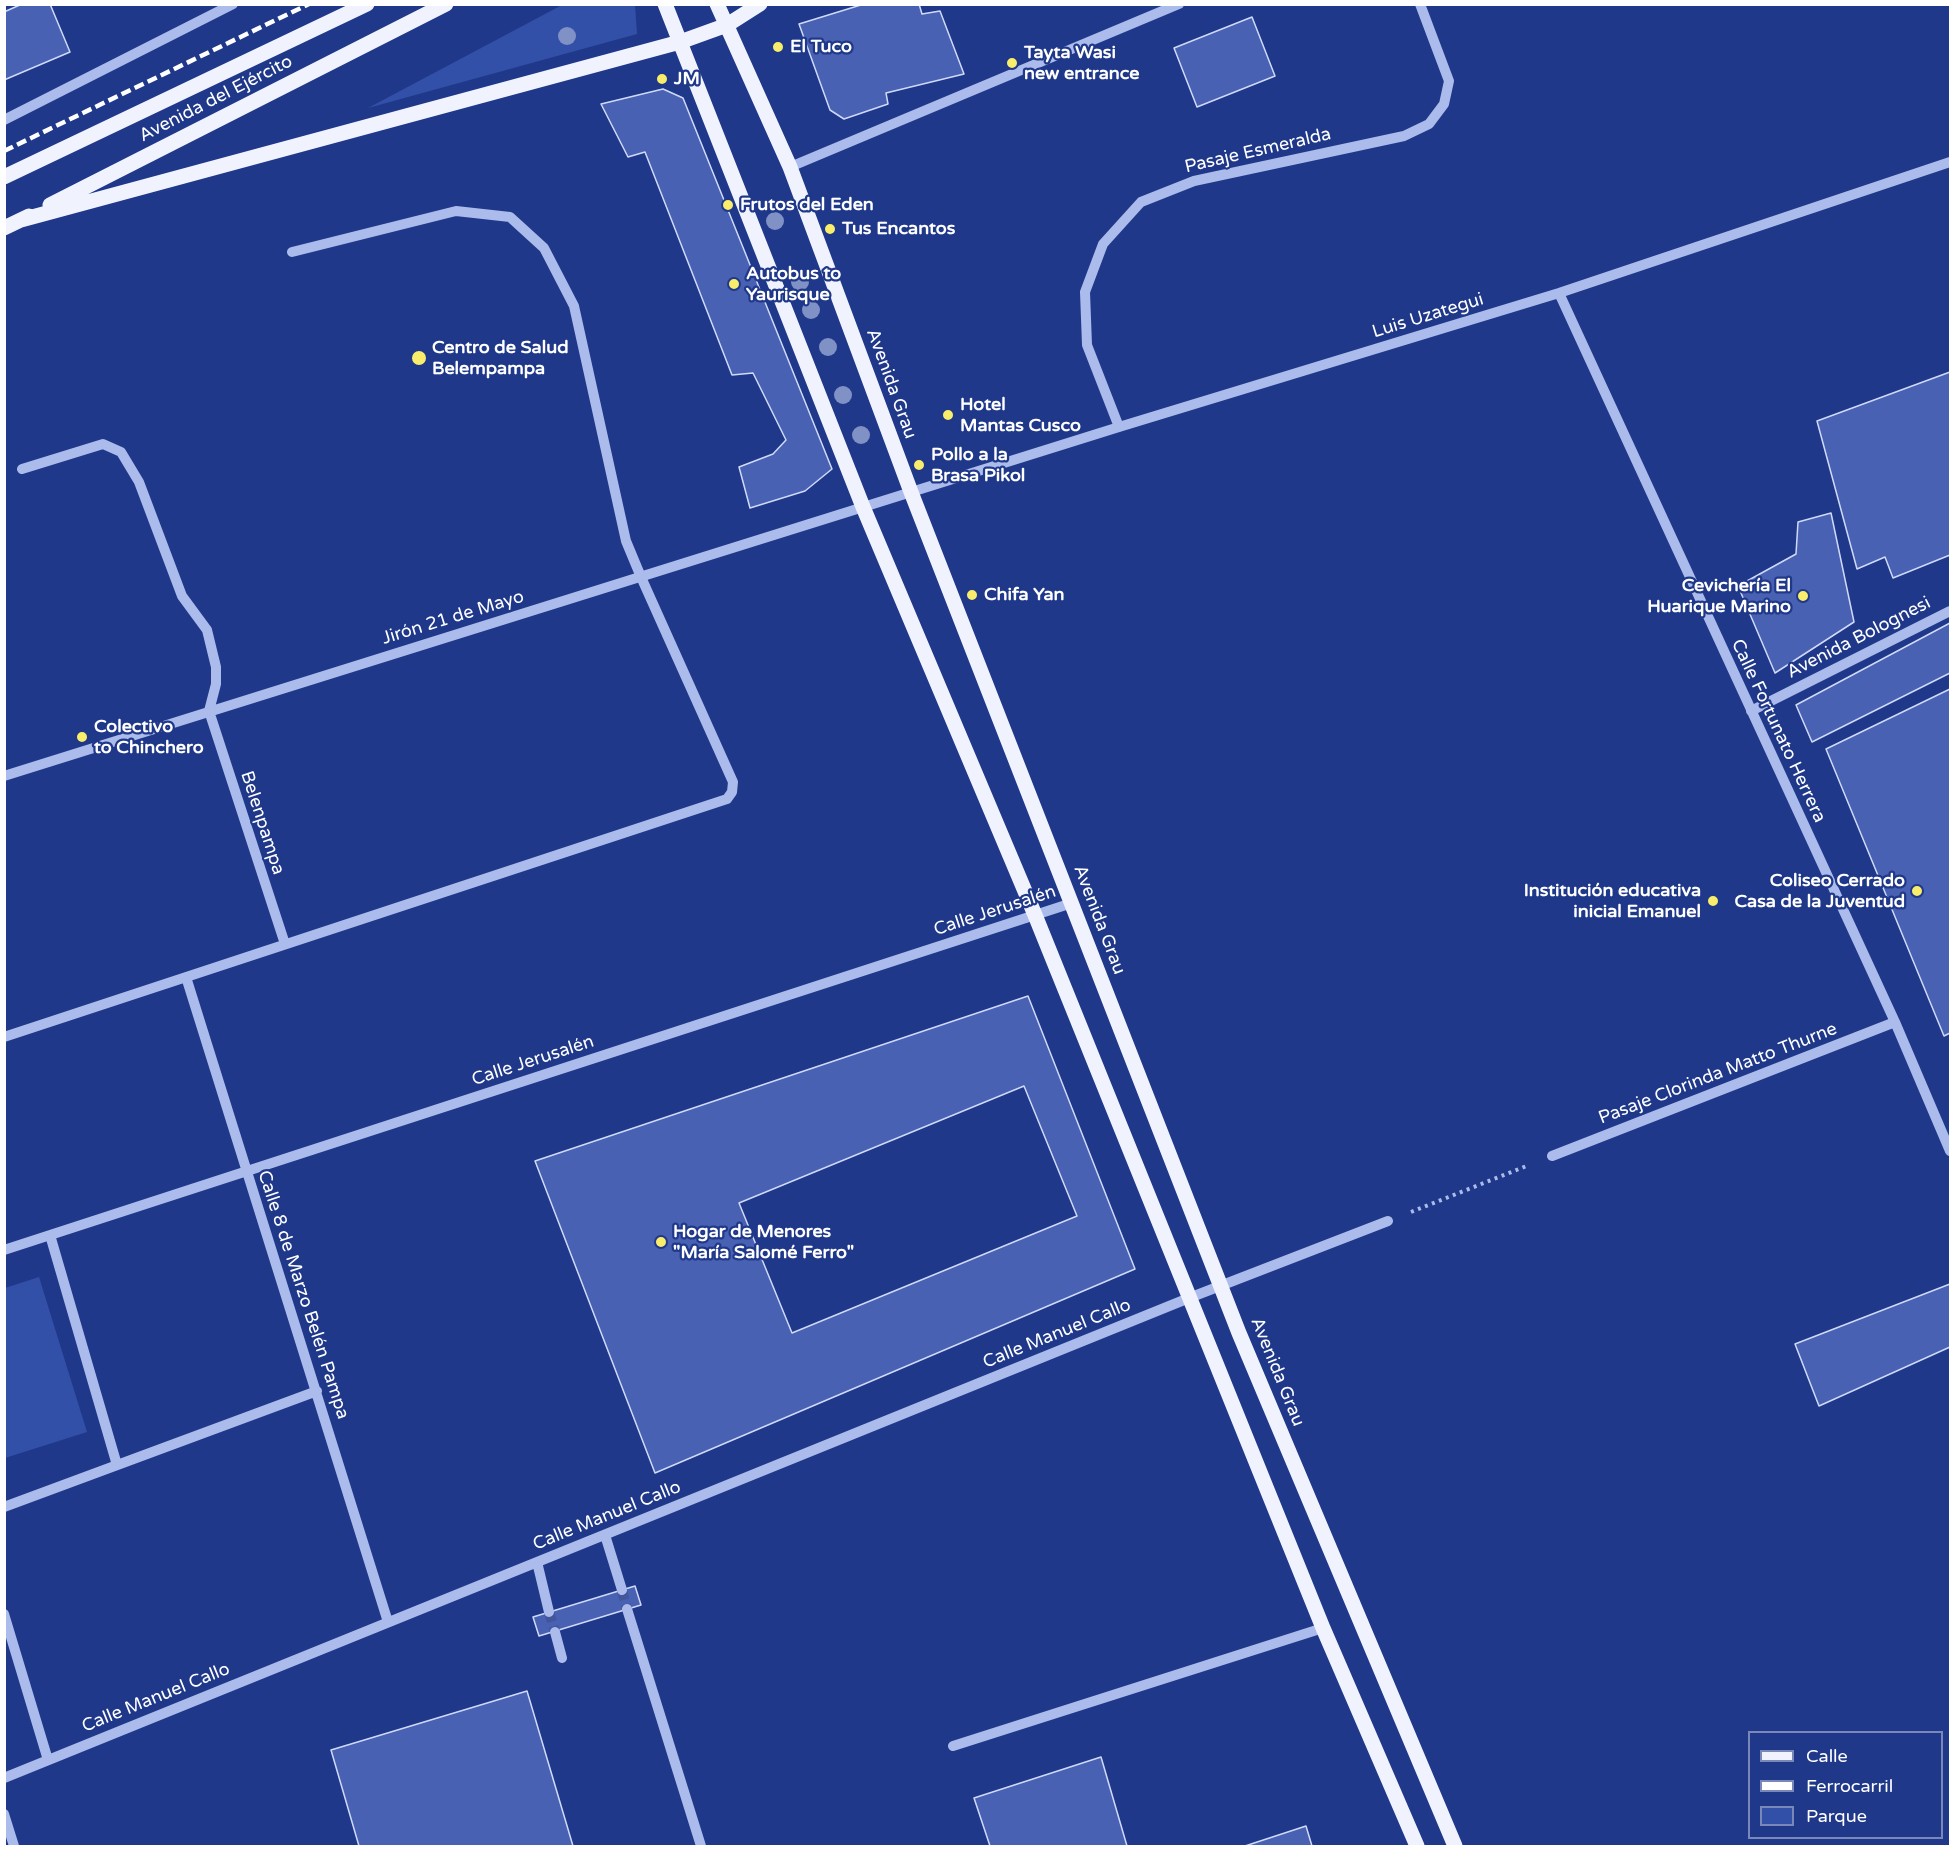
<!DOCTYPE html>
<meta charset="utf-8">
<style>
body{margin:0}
#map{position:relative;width:1955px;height:1851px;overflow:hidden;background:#1f388a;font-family:"Varela Round",sans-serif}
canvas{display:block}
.frame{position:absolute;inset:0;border:6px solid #fff;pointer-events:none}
.legend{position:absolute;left:1748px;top:1731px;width:195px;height:108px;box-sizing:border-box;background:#1f388a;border:2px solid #7988b9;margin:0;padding:8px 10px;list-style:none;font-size:18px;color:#fff}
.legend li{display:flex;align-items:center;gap:12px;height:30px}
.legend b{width:30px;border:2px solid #7988b9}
</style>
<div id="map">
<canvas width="1955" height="1851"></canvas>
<div class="frame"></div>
<ul class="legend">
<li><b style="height:8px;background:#f0f3fe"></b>Calle</li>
<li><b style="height:8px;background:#fff"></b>Ferrocarril</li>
<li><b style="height:16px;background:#3350a8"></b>Parque</li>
</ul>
</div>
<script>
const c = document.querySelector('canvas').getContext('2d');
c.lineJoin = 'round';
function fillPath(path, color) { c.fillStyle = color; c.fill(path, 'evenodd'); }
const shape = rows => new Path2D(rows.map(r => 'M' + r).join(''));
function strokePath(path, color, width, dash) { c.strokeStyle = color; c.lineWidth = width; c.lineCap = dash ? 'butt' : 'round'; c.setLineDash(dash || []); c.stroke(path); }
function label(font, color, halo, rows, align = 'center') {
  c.font = font + ' "Varela Round",sans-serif'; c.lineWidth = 4.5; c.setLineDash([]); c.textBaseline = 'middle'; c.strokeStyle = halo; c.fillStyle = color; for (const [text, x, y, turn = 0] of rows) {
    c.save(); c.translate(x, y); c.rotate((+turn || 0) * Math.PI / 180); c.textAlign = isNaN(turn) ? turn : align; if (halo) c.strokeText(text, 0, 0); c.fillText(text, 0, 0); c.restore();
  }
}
const green = shape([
 [562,5,635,5,637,34,368,108],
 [39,1277,87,1432,5,1458,5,1288]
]);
const building = shape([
 [22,4,50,4,70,52,4,80,4,12,22,4],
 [864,4,919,4,922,14,940,11,964,74,886,93,888,104,844,119,830,110,799,24,864,4],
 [1252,17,1275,76,1197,107,1174,48,1252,17],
 [663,89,683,98,832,469,805,491,750,508,739,467,773,454,786,440,753,373,732,375,645,152,628,157,601,104,663,89],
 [1950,372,1950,555,1893,578,1885,557,1857,569,1817,421,1950,372],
 [1831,513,1854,622,1775,673,1738,586,1796,554,1798,522,1831,513],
 [1950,623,1950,673,1812,742,1796,705,1950,623],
 [1950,689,1950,1033,1944,1036,1826,749,1950,689],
 [1028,996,1135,1269,655,1473,535,1161,1028,996],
 [1024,1086,1077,1216,792,1333,739,1203,1024,1086],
 [1950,1284,1950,1347,1819,1406,1795,1344,1950,1284],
 [635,1586,641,1605,539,1636,533,1617,635,1586],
 [527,1691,573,1846,359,1846,331,1750,527,1691],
 [1101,1757,1127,1846,990,1846,974,1798,1101,1757],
 [1306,1826,1312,1846,1245,1846,1306,1826]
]);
const minorTunnel = shape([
 [622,1590,627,1609],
 [549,1612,555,1632]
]);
const path = shape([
 [1411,1212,1529,1165]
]);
const minor = shape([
 [4,120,233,4],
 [790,167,1179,4],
 [1559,293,1895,1022,1950,1151],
 [1119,427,1087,345,1085,292,1103,244,1141,202,1194,181,1404,136,1429,124,1444,104,1449,81,1420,4],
 [22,469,103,444,121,452,139,482,182,596,207,630,216,667,216,684,209,711,285,944],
 [1751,711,1950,611],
 [4,776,1119,427,1559,293,1950,162],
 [186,977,388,1622],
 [4,1037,727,799,732,792,733,782,641,577,626,541,574,306,544,248,510,217,456,211,292,252],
 [1552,1156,1895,1022],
 [50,1235,117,1465],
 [4,1250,1072,903],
 [4,1507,317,1391],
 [605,1535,622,1590],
 [537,1562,549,1612],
 [627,1609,701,1846],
 [4,1614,48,1760],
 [555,1632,562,1658],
 [953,1746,1323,1628],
 [4,1778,1189,1298,1388,1221],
 [4,1814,14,1846]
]);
const major = shape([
 [665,4,863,507,1035,915,1323,1628,1417,1846],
 [717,4,790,167,911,492,1239,1333,1455,1846],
 [4,177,367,4],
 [50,205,446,4],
 [21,220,680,42,727,25,760,4],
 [4,228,29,216]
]);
const rail = shape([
 [4,151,309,4]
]);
const trees = [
 [567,36],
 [775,221],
 [800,282],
 [811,310],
 [828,347],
 [843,395],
 [861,435]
];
const markers = [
 [778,47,6,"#f9ed6b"],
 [1012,63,6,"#f9ed6b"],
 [662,79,6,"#f9ed6b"],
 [728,205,6,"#f9ed6b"],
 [830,229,6,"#f9ed6b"],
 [734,284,6,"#f9ed6b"],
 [419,358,8,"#f9ed6b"],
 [948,415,6,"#f9ed6b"],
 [919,465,6,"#f9ed6b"],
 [972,595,6,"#f9ed6b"],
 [1803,596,6,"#f9ed6b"],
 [82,737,6,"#f9ed6b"],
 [1917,891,6,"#f9ed6b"],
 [1713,901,6,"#f9ed6b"],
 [661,1242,6,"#f9ed6b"]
];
const poiNames = [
 ["El Tuco",790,47],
 ["Tayta Wasi",1024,53],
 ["new entrance",1024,74],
 ["JM",674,79],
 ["Frutos del Eden",740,205],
 ["Tus Encantos",842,229],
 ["Autobus to",746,274],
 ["Yaurisque",746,295],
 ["Centro de Salud",432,348],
 ["Belempampa",432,369],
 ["Hotel",960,405],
 ["Mantas Cusco",960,426],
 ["Pollo a la",931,455],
 ["Brasa Pikol",931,476],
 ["Cevichería El",1791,586,"right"],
 ["Huarique Marino",1791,607,"right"],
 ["Chifa Yan",984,595],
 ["Colectivo",94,727],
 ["to Chinchero",94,748],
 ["Coliseo Cerrado",1905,881,"right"],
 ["Casa de la Juventud",1905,902,"right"],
 ["Institución educativa",1701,891,"right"],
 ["inicial Emanuel",1701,912,"right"],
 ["Hogar de Menores",673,1232],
 ["\"María Salomé Ferro\"",673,1253]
];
const streetNames = [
 ["Avenida del Ejército",216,99,-27],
 ["Pasaje Esmeralda",1258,151,-13],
 ["Luis Uzategui",1428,316,-17],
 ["Avenida Grau",891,384,70],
 ["Jirón 21 de Mayo",453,618,-17],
 ["Avenida Bolognesi",1859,638,-27],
 ["Calle Fortunato Herrera",1778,731,65],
 ["Belenpampa",262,823,72],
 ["Calle Jerusalén",995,911,-18],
 ["Avenida Grau",1099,920,69],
 ["Calle Jerusalén",533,1061,-18],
 ["Pasaje Clorinda Matto Thurne",1718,1074,-21],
 ["Calle 8 de Marzo Belén Pampa",303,1295,72],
 ["Calle Manuel Callo",1057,1334,-22],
 ["Avenida Grau",1277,1372,68],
 ["Calle Manuel Callo",607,1516,-22],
 ["Calle Manuel Callo",156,1698,-22]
];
fillPath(green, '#3350a8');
fillPath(building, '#4861b2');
strokePath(building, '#d0daf8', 1.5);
strokePath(minorTunnel, '#41569c', 10, [10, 5]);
strokePath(path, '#abbbeb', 4, [3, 4.5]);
strokePath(minor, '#abbbeb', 10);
strokePath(major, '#f0f3fe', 15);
strokePath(rail, '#fff', 4.5, [10, 4.5]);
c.fillStyle = '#8091c6';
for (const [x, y] of trees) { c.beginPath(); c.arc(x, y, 9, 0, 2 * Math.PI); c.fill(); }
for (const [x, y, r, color] of markers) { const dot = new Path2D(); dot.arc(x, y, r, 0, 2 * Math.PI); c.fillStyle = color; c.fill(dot); strokePath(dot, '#1f388a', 2); }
label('bold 18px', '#fff', '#1f388a', poiNames, 'left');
label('18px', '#fff', '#1f388a', streetNames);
</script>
